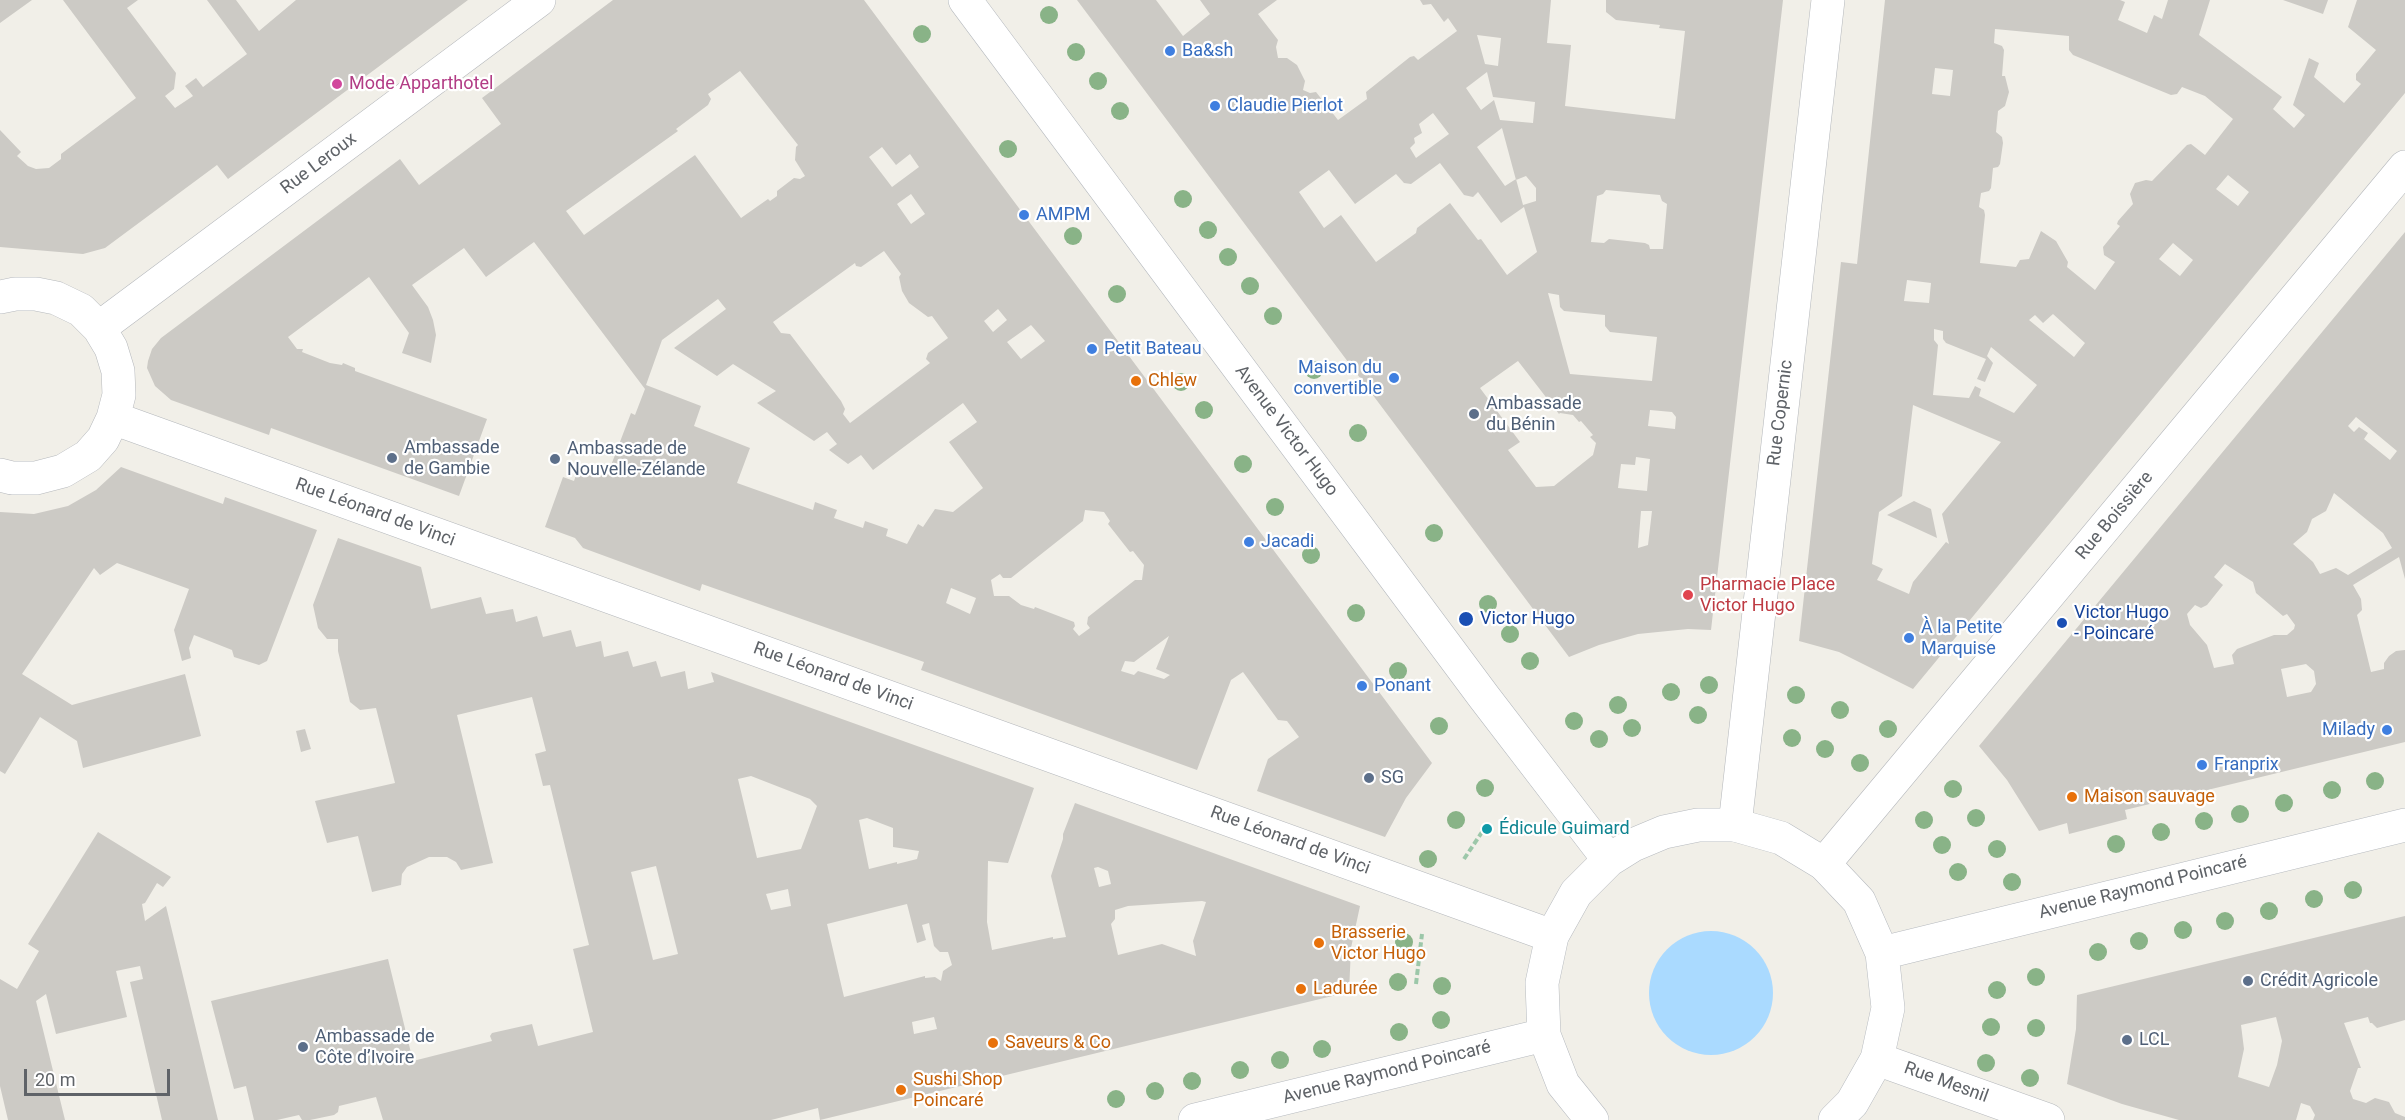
<!DOCTYPE html>
<meta charset="utf-8">
<style>
body{margin:0}
#map{position:relative;width:2405px;height:1120px;overflow:hidden;background:#f1efe8;font-family:Roboto,sans-serif}
canvas{display:block}
.scale{position:absolute;left:24px;top:1069px;width:146px;height:27px;box-sizing:border-box;border:3px solid #5f6368;border-top:0;padding-left:8px;font-size:18px;line-height:21px;white-space:nowrap;color:#5f6368;-webkit-text-stroke:4px #fff;paint-order:stroke}
</style>
<div id="map">
<canvas width="2405" height="1120"></canvas>
<div class="scale">20 m</div>
</div>
<script>
const c = document.querySelector('canvas').getContext('2d');
c.lineJoin = 'round';
function fillPath(path, color) { c.fillStyle = color; c.fill(path, 'evenodd'); }
const shape = rows => new Path2D(rows.map(r => 'M' + r).join(''));
function strokePath(path, color, width, dash) { c.strokeStyle = color; c.lineWidth = width; c.lineCap = dash ? 'butt' : 'round'; c.setLineDash(dash || []); c.stroke(path); }
function label(font, color, halo, rows, align = 'center') {
  c.font = font + ' Roboto,sans-serif'; c.lineWidth = 4.5; c.setLineDash([]); c.textBaseline = 'middle'; c.strokeStyle = halo; c.fillStyle = color; for (const [text, x, y, turn = 0] of rows) {
    c.save(); c.translate(x, y); c.rotate((+turn || 0) * Math.PI / 180); c.textAlign = isNaN(turn) ? turn : align; if (halo) c.strokeText(text, 0, 0); c.fillText(text, 0, 0); c.restore();
  }
}
const water = shape([
 '1649 993a62 62 0 1 1 124 0a62 62 0 1 1-124 0Z'
]);
const building = shape([
 [0,0,32,0,0,23],
 [63,0,138,0,127,8,176,73,174,89,165,96,175,108,193,96,185,86,196,78,203,87,247,54,207,0,236,0,259,31,296,0,468,0,228,179,217,165,105,248,83,254,0,247,0,130,21,152,17,156,28,166,36,169,49,168,61,159,61,154,136,98],
 [613,0,864,0,1432,763,1406,798,1385,837,1257,791,1268,759,1299,737,1287,721,1278,720,1243,672,1231,680,1197,770,921,670,924,662,702,584,700,591,583,548,575,538,545,527,563,477,574,481,578,469,595,475,599,468,610,468,631,413,635,415,645,389,534,242,486,277,464,248,412,285,428,307,433,320,436,335,431,363,402,353,409,333,369,277,288,337,297,349,303,349,302,352,330,363,342,365,343,363,355,368,355,371,487,419,459,496,271,428,269,435,171,400,155,386,147,368,148,361,152,349,161,338,400,159,419,185,501,124,482,98],
 [740,71,798,145,796,147,795,160,805,176,800,179,794,178,777,191,777,196,770,201,768,199,741,218,695,155,584,235,566,211,678,131,676,129,708,105,711,99,708,94],
 [882,147,896,165,910,154,919,167,892,187,869,157],
 [911,194,925,214,911,224,897,204],
 [884,251,901,274,899,277,902,291,909,303,928,317,932,316,948,338,928,353,926,359,930,363,850,423,843,414,845,409,841,401,790,334,781,333,773,322,855,263,856,266,861,267],
 [718,299,726,309,674,348,717,376,733,364,776,391,757,403,814,441,827,432,837,444,829,450,848,464,861,455,873,470,963,403,977,422,949,442,983,488,953,512,935,509,923,527,918,524,907,544,886,536,888,529,865,521,863,528,834,518,837,510,815,502,813,510,737,483,750,448,694,426,701,406,646,385,662,340],
 [998,309,1007,320,993,332,984,321],
 [1031,325,1045,341,1021,359,1007,342],
 [1085,510,1104,512,1110,521,1108,524,1130,552,1133,551,1144,565,1142,580,1135,580,1088,617,1087,624,1090,628,1079,636,1073,629,1075,626,1074,622,1035,607,1034,609,1021,605,1009,596,994,596,991,580,1000,574,1003,578,1011,578,1083,521],
 [951,588,976,598,970,614,946,603],
 [1169,636,1156,669,1170,675,1164,679,1138,671,1134,675,1121,671,1125,661,1134,662],
 [1077,0,1156,0,1183,36,1210,14,1200,0,1277,0,1258,14,1278,40,1276,47,1278,58,1287,58,1297,65,1305,81,1303,90,1310,93,1316,92,1338,120,1367,99,1366,92,1410,57,1414,56,1418,60,1457,31,1448,18,1444,22,1431,4,1423,5,1420,0,1551,0,1547,43,1571,45,1565,106,1675,119,1685,31,1659,28,1660,25,1616,20,1606,12,1606,0,1783,0,1711,630,1688,629,1638,634,1599,645,1569,657],
 [1477,35,1501,38,1498,66,1485,64],
 [1487,72,1493,97,1535,102,1533,123,1500,120,1494,100,1481,110,1466,88],
 [1433,113,1449,134,1416,158,1410,148,1415,143,1414,138,1422,133,1419,124],
 [1502,128,1516,180,1526,176,1536,188,1536,201,1523,205,1516,179,1505,186,1477,147],
 [1440,163,1464,195,1473,197,1478,192,1501,223,1524,207,1537,252,1507,275,1481,239,1478,240,1450,203,1417,228,1416,233,1376,262,1341,215,1324,228,1299,192,1329,170,1355,204,1396,174,1404,183,1411,184],
 [1606,190,1660,195,1662,201,1667,204,1663,249,1650,249,1649,245,1645,243,1609,239,1604,243,1591,242,1597,196,1603,194],
 [1548,293,1559,295,1560,307,1564,311,1605,315,1605,326,1610,332,1657,337,1652,381,1570,374],
 [1518,361,1559,414,1560,413,1573,415,1579,422,1581,421,1593,435,1590,437,1596,443,1593,455,1554,486,1536,487,1508,450,1520,442,1480,388],
 [1650,410,1672,412,1676,417,1675,429,1648,426],
 [1636,457,1650,459,1647,491,1618,488,1621,464,1635,465],
 [1641,511,1652,511,1648,545,1638,548],
 [1885,0,2120,0,2125,2,2118,20,2147,33,2154,15,2162,19,2168,0,2210,0,2199,35,2282,97,2273,109,2294,128,2305,115,2293,105,2309,58,2319,63,2314,77,2344,103,2361,84,2356,80,2356,74,2376,50,2348,27,2357,0,2405,0,2405,93,1913,689,1839,652,1799,641,1841,262,1857,264],
 [1995,29,2069,36,2069,50,2073,55,2171,95,2177,94,2182,87,2205,96,2233,119,2205,155,2191,144,2187,145,2152,181,2146,180,2135,183,2130,194,2133,204,2118,221,2117,224,2120,226,2103,247,2104,255,2115,262,2095,290,2067,267,2068,262,2056,241,2041,231,2029,259,2020,260,2016,267,1980,263,1985,215,1984,210,1979,207,1981,193,1989,191,1991,188,1993,168,1998,167,2000,164,2003,143,2002,137,1996,132,1998,111,2005,106,2009,92,2005,76,2002,76,2004,50,2002,46,1994,43],
 [1935,68,1953,70,1950,96,1932,94],
 [2228,175,2249,192,2238,206,2216,189],
 [2173,243,2193,260,2180,276,2159,259],
 [1907,280,1931,283,1929,303,1904,301],
 [2053,314,2085,343,2074,357,2029,320,2035,315,2043,323],
 [1934,329,1943,331,1943,339,1946,343,1986,359,1977,379,1985,382,1993,363,1987,356,1991,347,2037,385,2014,413,1979,396,1981,389,1975,386,1969,398,1933,395,1938,345,1934,340],
 [1913,405,2001,442,1942,514,1949,544,1946,542,1913,582,1909,594,1877,580,1883,569,1872,564,1879,512,1902,496],
 [2283,0,2328,0,2323,14],
 [2405,232,2405,579,2399,557,2353,585,2361,599,2362,610,2357,615,2371,672,2384,669,2384,663,2389,656,2396,651,2405,650,2405,742,2125,810,2127,819,2069,834,2067,823,2039,831,2007,780,1979,746],
 [2356,417,2397,451,2390,460,2364,439,2368,433,2359,427,2354,432,2348,426],
 [2334,493,2383,533,2392,548,2348,575,2336,568,2320,574,2313,562,2293,544,2307,532,2312,519,2326,511],
 [2225,564,2253,582,2256,593,2283,616,2287,614,2295,625,2294,629,2287,635,2274,635,2237,649,2232,655,2234,664,2214,668,2207,645,2190,625,2187,614,2195,605,2201,608,2207,605,2223,585,2214,577],
 [2306,664,2314,671,2316,684,2311,692,2287,697,2281,669],
 [121,467,223,504,225,497,317,530,267,661,259,665,234,657,232,650,194,635,189,648,191,658,182,661,174,630,189,589,117,563,100,575,94,568,22,674,72,705,185,674,201,736,83,768,77,741,40,717,5,774,0,771,0,512,34,514,68,506,96,490],
 [1914,501,1931,509,1937,538,1887,515],
 [338,538,421,567,431,609,481,597,486,614,513,609,516,622,537,616,543,637,571,630,576,647,601,641,604,657,628,651,633,667,656,661,661,677,685,671,688,689,714,682,711,672,1034,788,1008,863,988,861,987,922,992,950,1053,937,1053,939,1066,937,1051,876,1063,839,1063,834,1075,803,1360,906,1351,948,1349,992,820,1120,818,1108,771,1120,383,1120,376,1097,339,1106,338,1112,334,1115,310,1120,302,1120,299,1115,277,1120,254,1120,246,1086,234,1089,211,1001,388,959,413,1061,492,1041,490,1036,492,1033,532,1024,538,1046,593,1032,573,949,589,945,550,785,543,786,535,754,546,751,532,697,457,715,493,863,461,870,456,862,447,857,429,857,407,867,402,874,401,885,372,892,358,836,327,843,315,801,395,783,376,708,360,710,350,702,338,651,338,639,327,639,318,628,313,605],
 [751,776,810,799,817,806,801,849,757,858,738,779],
 [867,818,893,828,893,847,919,851,917,859,897,864,897,862,869,869,859,820],
 [656,866,678,954,653,960,631,872],
 [1098,867,1108,871,1111,884,1099,887,1094,868],
 [788,889,791,906,771,910,766,894],
 [1202,901,1206,902,1193,941,1196,956,1162,944,1118,955,1111,924,1115,919,1115,910,1128,906],
 [907,904,917,943,926,940,922,925,929,923,934,946,940,952,948,952,952,965,943,971,941,981,935,977,925,978,925,976,844,997,827,924],
 [934,1017,937,1029,914,1034,912,1022],
 [305,729,311,749,301,752,296,731],
 [98,832,171,877,163,887,157,883,145,903,142,904,145,921,166,906,218,1120,162,1120,130,982,143,979,140,966,116,971,127,1017,56,1034,46,994,36,1001,65,1120,8,1120,0,1086,0,979,17,989,39,951,28,944],
 [2405,916,2405,1020,2377,1028,2372,1023,2370,1023,2368,1017,2344,1023,2361,1068,2358,1068,2350,1091,2353,1099,2366,1103,2375,1098,2389,1102,2395,1113,2405,1117,2405,1120,2313,1120,2315,1115,2310,1106,2301,1103,2296,1120,2179,1120,2122,1104,2067,1084,2076,1029,2077,995],
 [2276,1017,2282,1041,2277,1065,2269,1087,2238,1077,2244,1049,2241,1025]
]);
const path = shape([
 [1464,859,1482,832],
 [1416,984,1422,934]
]);
const street = shape([
 [0,297,15,294,36,294,56,298,81,310,99,328,111,348,118,371,119,395,113,418,103,439,88,456,63,471,36,478,12,478,0,475],
 [99,328,539,0],
 [113,418,1552,936],
 [1735,825,1828,0],
 [1824,864,2405,167],
 [1877,1059,2048,1120]
]);
const secondary = shape([
 [965,0,1484,697,1609,860],
 [1882,953,2405,825],
 [1195,1120,1544,1035],
 [1592,1120,1563,1084,1544,1035,1542,983,1552,936,1576,893,1609,860,1633,845,1664,832,1698,825,1735,825,1781,838,1824,864,1859,901,1882,953,1888,1008,1877,1059,1852,1103,1835,1120]
]);
const trees = [
 [1049,15],
 [922,34],
 [1076,52],
 [1098,81],
 [1120,111],
 [1008,149],
 [1183,199],
 [1208,230],
 [1073,236],
 [1228,257],
 [1250,286],
 [1117,294],
 [1273,316],
 [1314,370],
 [1181,382],
 [1204,410],
 [1358,433],
 [1243,464],
 [1275,507],
 [1434,533],
 [1311,555],
 [1488,604],
 [1356,613],
 [1510,634],
 [1530,661],
 [1398,671],
 [1709,685],
 [1671,692],
 [1796,695],
 [1618,705],
 [1840,710],
 [1698,715],
 [1574,721],
 [1439,726],
 [1632,728],
 [1888,729],
 [1792,738],
 [1599,739],
 [1825,749],
 [1860,763],
 [2375,781],
 [1485,788],
 [1953,789],
 [2332,790],
 [2284,803],
 [2240,814],
 [1976,818],
 [1456,820],
 [1924,820],
 [2204,821],
 [2161,832],
 [2116,844],
 [1942,845],
 [1997,849],
 [1428,859],
 [1958,872],
 [2012,882],
 [2353,890],
 [2314,899],
 [2269,911],
 [2225,921],
 [2183,930],
 [2139,941],
 [1404,942],
 [2098,952],
 [2036,977],
 [1398,982],
 [1442,986],
 [1997,990],
 [1441,1020],
 [1991,1027],
 [2036,1028],
 [1399,1032],
 [1322,1049],
 [1280,1060],
 [1986,1063],
 [1240,1070],
 [2030,1078],
 [1192,1081],
 [1155,1091],
 [1116,1099]
];
const markers = [
 [1170,51,6,"#3f7fe0"],
 [337,84,6,"#d1479c"],
 [1215,106,6,"#3f7fe0"],
 [1024,215,6,"#3f7fe0"],
 [1092,349,6,"#3f7fe0"],
 [1394,378,6,"#3f7fe0"],
 [1136,381,6,"#e8710a"],
 [1474,414,6,"#5c6f8a"],
 [392,458,6,"#5c6f8a"],
 [555,459,6,"#5c6f8a"],
 [1249,542,6,"#3f7fe0"],
 [1688,595,6,"#e0444e"],
 [1466,619,8,"#1a4fb4"],
 [2062,623,6,"#1a4fb4"],
 [1909,638,6,"#3f7fe0"],
 [1362,686,6,"#3f7fe0"],
 [2387,730,6,"#3f7fe0"],
 [2202,765,6,"#3f7fe0"],
 [1369,778,6,"#5c6f8a"],
 [2072,797,6,"#e8710a"],
 [1487,829,6,"#0f9aa8"],
 [1319,943,6,"#e8710a"],
 [2248,981,6,"#5c6f8a"],
 [1301,989,6,"#e8710a"],
 [2127,1040,6,"#5c6f8a"],
 [993,1043,6,"#e8710a"],
 [303,1047,6,"#5c6f8a"],
 [901,1090,6,"#e8710a"]
];
const shopNames = [
 ["Ba&sh",1182,51],
 ["Claudie Pierlot",1227,106],
 ["AMPM",1036,215],
 ["Petit Bateau",1104,349],
 ["Maison du",1382,368,"right"],
 ["convertible",1382,389,"right"],
 ["Jacadi",1261,542],
 ["À la Petite",1921,628],
 ["Marquise",1921,649],
 ["Ponant",1374,686],
 ["Milady",2375,730,"right"],
 ["Franprix",2214,765]
];
const hotelNames = [
 ["Mode Apparthotel",349,84]
];
const streetNames = [
 ["Rue Leroux",319,164,-37],
 ["Rue Copernic",1781,413,-83],
 ["Avenue Victor Hugo",1286,431,53],
 ["Rue Léonard de Vinci",375,513,20],
 ["Rue Boissière",2115,516,-50],
 ["Rue Léonard de Vinci",833,677,20],
 ["Rue Léonard de Vinci",1290,841,20],
 ["Avenue Raymond Poincaré",2143,888,-14],
 ["Avenue Raymond Poincaré",1387,1073,-14],
 ["Rue Mesnil",1946,1083,20]
];
const foodNames = [
 ["Chlew",1148,381],
 ["Maison sauvage",2084,797],
 ["Brasserie",1331,933],
 ["Victor Hugo",1331,954],
 ["Ladurée",1313,989],
 ["Saveurs & Co",1005,1043],
 ["Sushi Shop",913,1080],
 ["Poincaré",913,1101]
];
const serviceNames = [
 ["Ambassade",1486,404],
 ["du Bénin",1486,425],
 ["Ambassade",404,448],
 ["de Gambie",404,469],
 ["Ambassade de",567,449],
 ["Nouvelle-Zélande",567,470],
 ["SG",1381,778],
 ["Crédit Agricole",2260,981],
 ["Ambassade de",315,1037],
 ["Côte d’Ivoire",315,1058],
 ["LCL",2139,1040]
];
const healthNames = [
 ["Pharmacie Place",1700,585],
 ["Victor Hugo",1700,606]
];
const transitNames = [
 ["Victor Hugo",2074,613],
 ["- Poincaré",2074,634],
 ["Victor Hugo",1480,619]
];
const cultureNames = [
 ["Édicule Guimard",1499,829]
];
fillPath(water, '#aadaff');
fillPath(building, '#cccac5');
strokePath(street, '#b5b8bc', 34);
strokePath(secondary, '#b6babf', 34);
strokePath(path, '#9cc7a9', 4, [6, 3]);
strokePath(street, '#fff', 33);
strokePath(secondary, '#fff', 33);
c.fillStyle = '#89b387';
for (const [x, y] of trees) { c.beginPath(); c.arc(x, y, 9, 0, 2 * Math.PI); c.fill(); }
for (const [x, y, r, color] of markers) { const dot = new Path2D(); dot.arc(x, y, r, 0, 2 * Math.PI); c.fillStyle = color; c.fill(dot); strokePath(dot, '#fff', 2); }
label('18px', '#366cbe', '#fff', shopNames, 'left');
label('18px', '#b23c85', '#fff', hotelNames, 'left');
label('18px', '#5f6368', '#fff', streetNames);
label('18px', '#c56008', '#fff', foodNames, 'left');
label('18px', '#4e5e75', '#fff', serviceNames, 'left');
label('18px', '#be3a42', '#fff', healthNames, 'left');
label('18px', '#164399', '#fff', transitNames, 'left');
label('18px', '#0d838f', '#fff', cultureNames, 'left');
</script>
